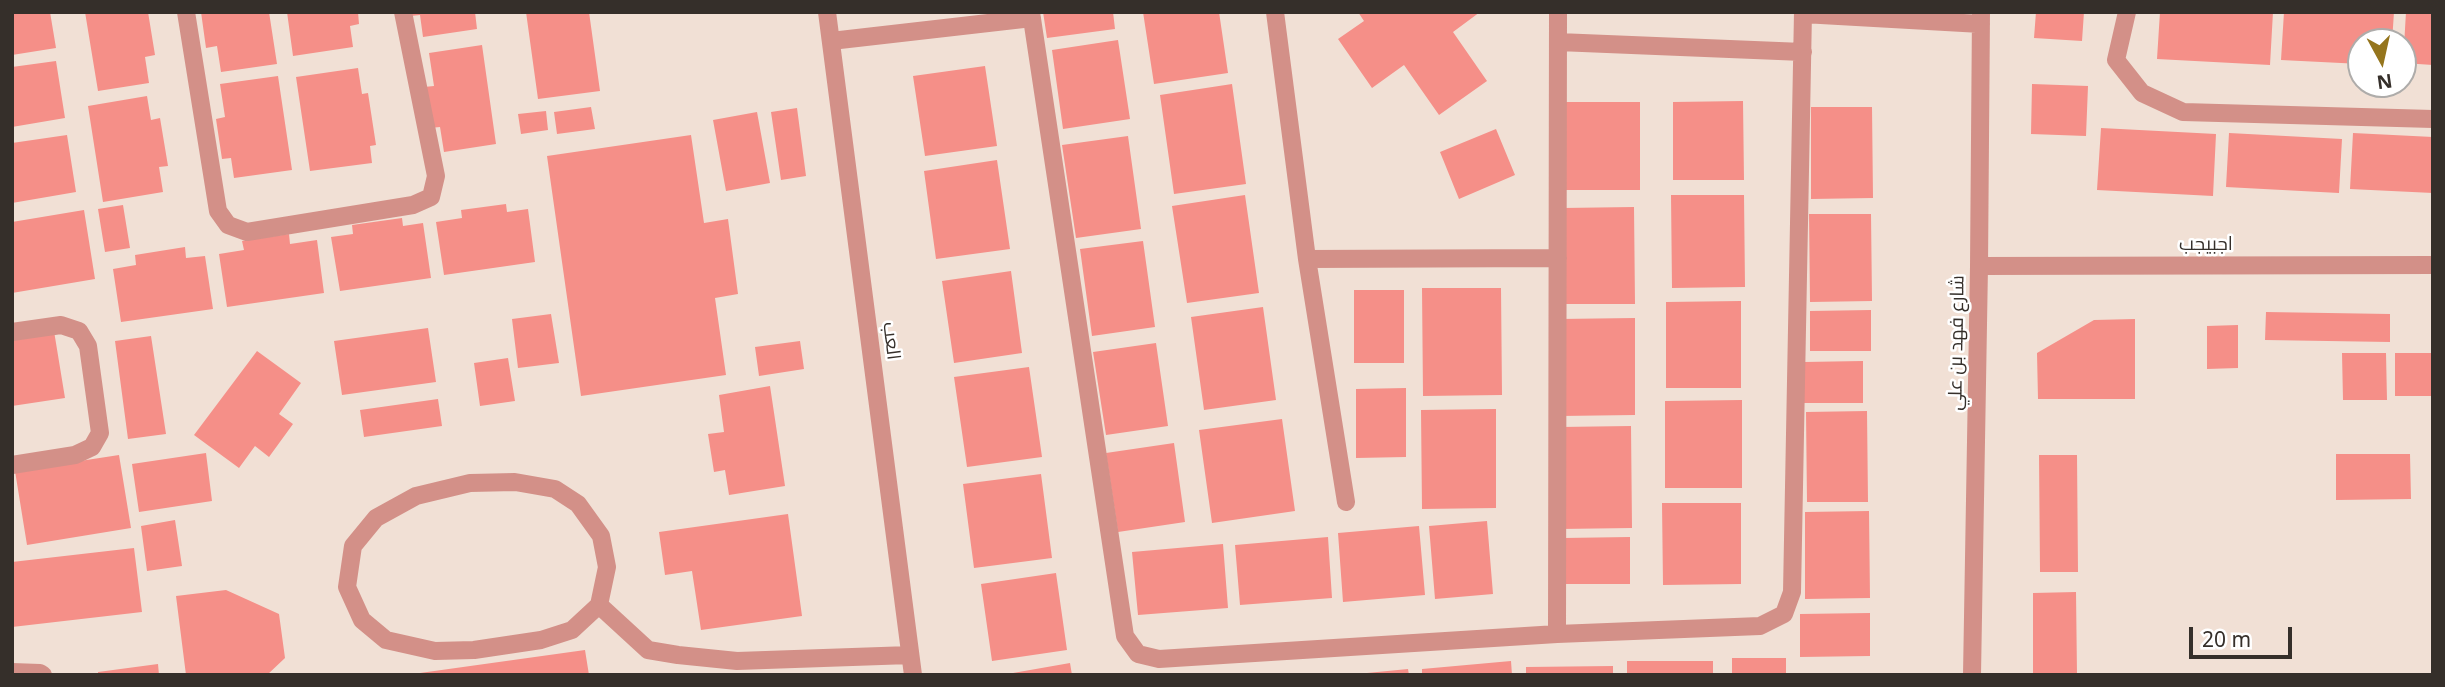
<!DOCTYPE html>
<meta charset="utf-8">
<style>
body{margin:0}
#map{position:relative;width:2445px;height:687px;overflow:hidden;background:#f1e0d5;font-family:"Noto Sans",sans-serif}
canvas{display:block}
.frame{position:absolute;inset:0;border:14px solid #352f2a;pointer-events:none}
.north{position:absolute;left:2347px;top:28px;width:70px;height:70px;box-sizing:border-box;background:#fff;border:2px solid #aeacaa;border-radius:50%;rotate:172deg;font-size:19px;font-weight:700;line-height:28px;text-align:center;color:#352f2a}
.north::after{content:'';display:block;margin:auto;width:24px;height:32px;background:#95751d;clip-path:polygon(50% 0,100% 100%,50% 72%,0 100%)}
.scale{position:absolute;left:2189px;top:627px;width:103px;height:32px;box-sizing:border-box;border:4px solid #352f2a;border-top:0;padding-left:9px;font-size:21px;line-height:24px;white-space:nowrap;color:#352f2a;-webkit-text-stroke:5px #fff;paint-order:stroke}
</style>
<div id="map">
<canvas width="2445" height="687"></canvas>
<div class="frame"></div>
<div class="north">N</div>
<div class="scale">20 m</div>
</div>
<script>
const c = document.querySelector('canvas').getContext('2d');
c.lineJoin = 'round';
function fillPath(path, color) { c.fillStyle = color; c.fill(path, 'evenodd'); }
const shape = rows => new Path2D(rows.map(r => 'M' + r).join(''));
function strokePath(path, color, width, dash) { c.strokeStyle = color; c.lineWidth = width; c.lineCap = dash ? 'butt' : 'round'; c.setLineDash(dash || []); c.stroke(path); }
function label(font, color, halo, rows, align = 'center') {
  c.font = font + ' "Noto Sans",Cairo,sans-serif'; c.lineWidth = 5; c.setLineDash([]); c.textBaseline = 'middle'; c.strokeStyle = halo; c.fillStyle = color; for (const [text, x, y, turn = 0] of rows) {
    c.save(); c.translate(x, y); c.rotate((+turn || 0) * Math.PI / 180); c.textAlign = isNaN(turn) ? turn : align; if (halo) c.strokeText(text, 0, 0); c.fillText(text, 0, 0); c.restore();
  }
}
const building = shape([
 [12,12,50,12,56,48,12,55],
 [85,12,148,12,155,55,145,57,149,83,98,91],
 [201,12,269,12,277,64,221,72,217,46,206,48],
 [287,12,358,12,359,24,350,26,353,47,293,56],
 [410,12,475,12,477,29,423,37,420,15,411,16],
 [526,12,589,12,600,91,538,99],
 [1043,12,1113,12,1115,29,1047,38],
 [1143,12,1219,12,1228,73,1154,84],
 [1358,12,1480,12,1453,32,1487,81,1439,115,1404,65,1372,88,1338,39,1364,21],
 [2036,12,2084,12,2082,41,2034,38],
 [2160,12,2273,12,2270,65,2157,59],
 [2284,12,2394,12,2392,42,2361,42,2361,64,2281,60],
 [2406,12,2433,12,2433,65,2403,63],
 [1118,40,1130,119,1063,129,1052,50],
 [482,45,496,144,444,152,440,127,430,128,424,87,434,86,429,53],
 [56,61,65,118,12,127,12,67],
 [985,66,997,146,925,156,913,76],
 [358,68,362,94,368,93,376,145,370,146,372,163,310,171,296,77],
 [278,76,292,170,234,178,231,158,222,159,216,119,225,117,220,84],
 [1232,84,1246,184,1174,194,1160,95],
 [2032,84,2088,86,2086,136,2031,134],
 [147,96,151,120,160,118,168,166,159,167,163,192,103,202,88,106],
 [1743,101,1744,180,1673,180,1673,102],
 [1566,102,1640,102,1640,190,1566,190],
 [591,107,595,129,557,134,554,112],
 [1811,107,1872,107,1873,198,1811,199],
 [797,108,806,176,781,180,771,112],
 [546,111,548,130,521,134,518,114],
 [757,112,770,183,726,191,713,120],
 [2101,128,2216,134,2213,196,2097,190],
 [1496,129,1515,175,1459,199,1440,152],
 [2229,133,2342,139,2339,193,2226,187],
 [2353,133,2433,137,2433,193,2350,189],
 [67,135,76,192,12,203,12,143],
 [691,135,704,223,728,219,738,294,715,298,726,375,581,396,547,156],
 [1128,136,1141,229,1076,238,1062,145],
 [997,160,1010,249,936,259,924,171],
 [1245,195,1259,293,1187,303,1172,206],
 [1671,195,1744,195,1745,287,1672,288],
 [506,204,507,212,528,209,535,262,444,275,436,222,462,218,461,210],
 [123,205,130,248,105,252,98,209],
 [1634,207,1635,304,1563,304,1562,208],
 [84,210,95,279,12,293,12,222],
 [1809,214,1871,214,1872,301,1810,302],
 [402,218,403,226,423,223,431,278,340,291,331,237,353,234,352,225],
 [289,234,290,244,317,240,324,293,227,307,219,254,244,250,242,241],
 [1143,241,1155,327,1092,336,1080,249],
 [185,247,186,258,205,256,213,309,121,322,113,269,136,265,135,255],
 [1011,271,1022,353,954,363,942,281],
 [1422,288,1501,288,1502,395,1423,396],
 [1354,290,1404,290,1404,363,1354,363],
 [1741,301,1741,388,1666,388,1666,302],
 [1263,307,1276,400,1204,410,1191,317],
 [1871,310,1871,351,1810,351,1810,311],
 [2266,312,2390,314,2390,342,2265,340],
 [551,314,559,363,518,368,512,319],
 [1635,318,1635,415,1560,416,1559,319],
 [2135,319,2135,399,2038,399,2037,353,2094,320],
 [2238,325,2238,368,2207,369,2207,326],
 [428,328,436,382,342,395,334,341],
 [54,331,65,398,12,406,12,338],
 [151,336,166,434,128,439,115,341],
 [800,341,804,369,759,376,755,347],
 [1156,343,1168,426,1106,435,1093,352],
 [257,351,301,383,279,414,293,424,269,457,255,446,239,468,194,435],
 [2342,353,2386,353,2387,400,2343,400],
 [2395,353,2433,353,2433,396,2395,396],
 [508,358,515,401,480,406,474,363],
 [1863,361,1863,403,1804,403,1804,362],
 [1029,367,1042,457,967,467,954,377],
 [770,386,785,486,729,495,725,470,714,472,708,434,724,432,719,395],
 [1406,388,1406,457,1356,458,1356,389],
 [438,399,442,426,364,437,360,410],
 [1742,400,1742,488,1665,488,1665,401],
 [1496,409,1496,508,1422,509,1421,410],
 [1867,411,1868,502,1807,502,1806,412],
 [1282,419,1295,511,1212,523,1199,430],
 [1631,426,1632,528,1560,529,1560,427],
 [1174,443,1185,522,1118,532,1106,453],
 [206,453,212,501,139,512,132,464],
 [2336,454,2410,454,2411,499,2336,500],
 [119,455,131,528,27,545,15,471],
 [2039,455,2077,455,2078,572,2040,572],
 [1041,474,1052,558,974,568,963,484],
 [1662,503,1741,503,1741,584,1663,585],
 [1869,511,1870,598,1805,599,1805,512],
 [788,514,802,616,701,630,692,571,665,575,659,532],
 [175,520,182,566,147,571,141,526],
 [1487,521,1493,594,1435,599,1429,526],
 [1419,526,1425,595,1343,602,1338,533],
 [1328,537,1332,598,1240,605,1235,545],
 [1630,537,1630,584,1563,584,1563,538],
 [1223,544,1228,608,1138,615,1132,552],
 [134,548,142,612,12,627,12,562],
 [1056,573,1067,650,992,661,981,584],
 [226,590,279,614,285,658,267,675,186,675,176,596],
 [2076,592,2077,675,2033,675,2033,593],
 [1870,613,1870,656,1800,657,1800,614],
 [585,650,589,675,420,675,420,673],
 [1732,658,1786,658,1786,675,1732,675],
 [1511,661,1512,675,1422,675,1422,669],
 [1627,661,1713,661,1713,675,1627,675],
 [1070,663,1072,675,1013,675,1013,673],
 [158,664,159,675,98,675,98,672],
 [1613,666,1613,675,1526,675,1526,667],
 [1408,669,1409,675,1367,675,1367,673]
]);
const street = shape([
 [186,12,218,211,228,225,247,232,413,205,431,197,436,176,403,12],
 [827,12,913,675],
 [1031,12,1125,636,1138,654,1159,659,1557,634,1760,626,1784,614,1792,592,1803,12],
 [1275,12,1307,259,1346,502],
 [2127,12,2116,60,2142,93,2183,112,2433,119],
 [1803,14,1981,24],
 [831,41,1032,18],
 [1558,42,1803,52],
 [1307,259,1558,258],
 [1979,266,2433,265],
 [12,332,61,325,79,331,88,346,100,433,92,447,75,455,12,465],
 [515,482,555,489,578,504,601,536,607,567,599,605,572,630,541,640,474,650,435,651,386,640,362,620,347,587,353,546,376,518,416,496,470,483,515,482],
 [599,605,648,650,678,655,737,661,910,655],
 [1557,634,1558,12],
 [12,672,40,673,43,675],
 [1972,675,1979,266,1981,12]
]);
const streetNames = [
 ["اجبيجب",2206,245],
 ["العب",891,341,83],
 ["شارع فهد بن علي",1957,343,-89]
];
fillPath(building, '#f58f88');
strokePath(street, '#d39088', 18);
label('19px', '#352f2a', '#fff', streetNames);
</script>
